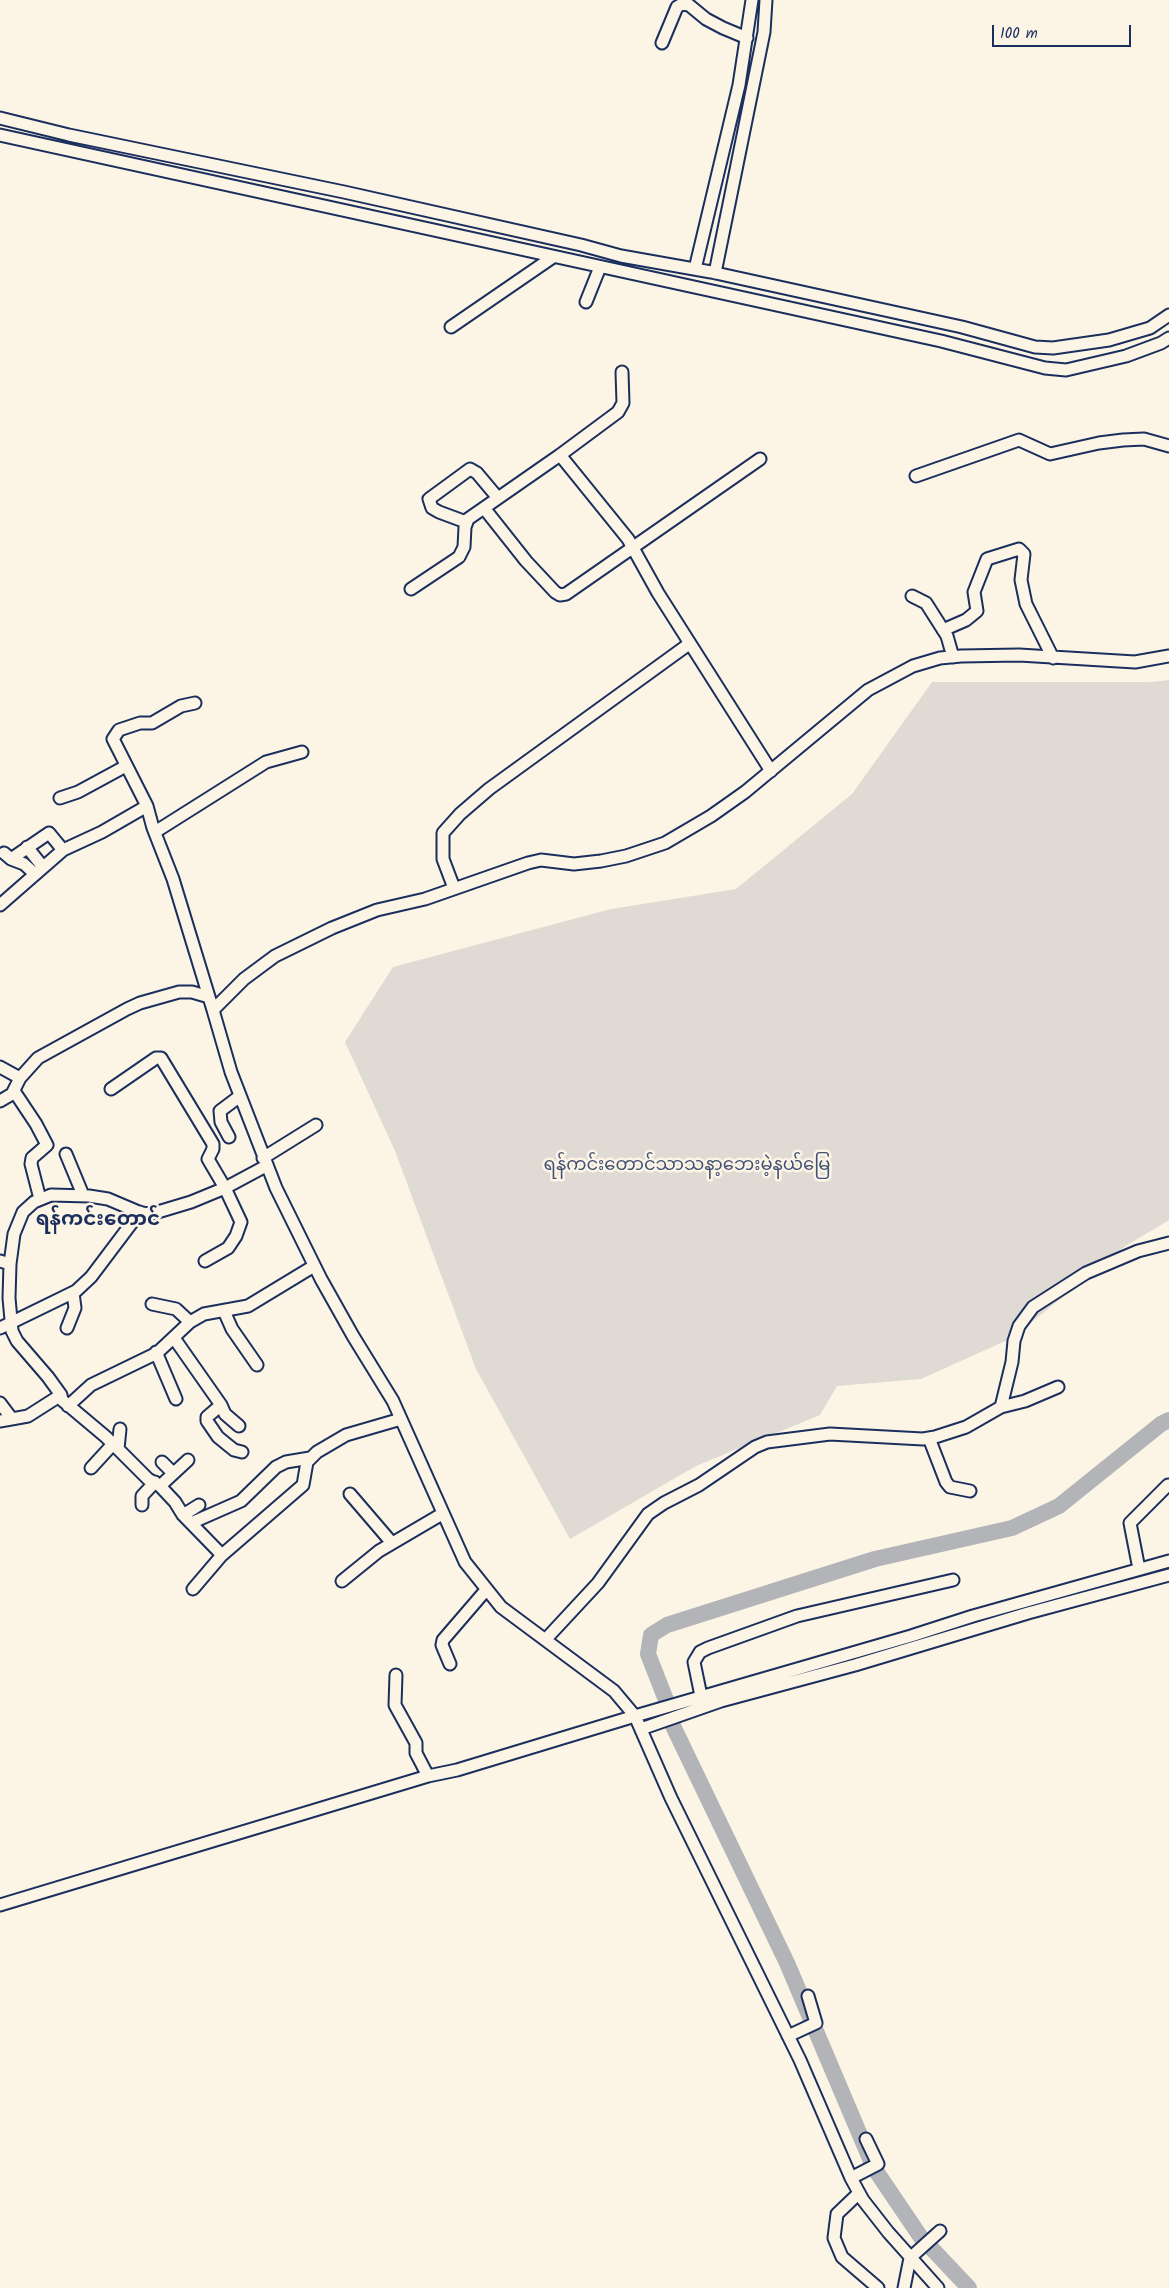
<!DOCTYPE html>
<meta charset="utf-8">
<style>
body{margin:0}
#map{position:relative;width:1169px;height:2288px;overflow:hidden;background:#fcf5e5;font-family:Kalam,sans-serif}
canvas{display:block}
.scale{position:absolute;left:992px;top:25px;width:139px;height:22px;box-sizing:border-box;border:2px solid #1b2f5e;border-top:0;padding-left:6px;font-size:15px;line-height:18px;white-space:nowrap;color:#1b2f5e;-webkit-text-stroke:4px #fcf5e5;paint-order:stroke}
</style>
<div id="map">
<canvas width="1169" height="2288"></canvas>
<div class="scale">100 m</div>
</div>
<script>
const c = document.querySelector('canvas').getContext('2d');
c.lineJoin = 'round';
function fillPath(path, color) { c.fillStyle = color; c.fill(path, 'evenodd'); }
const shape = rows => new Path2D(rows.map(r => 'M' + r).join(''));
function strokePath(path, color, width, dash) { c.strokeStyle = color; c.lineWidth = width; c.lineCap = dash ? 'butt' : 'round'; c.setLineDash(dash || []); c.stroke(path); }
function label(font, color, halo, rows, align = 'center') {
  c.font = font + ' Kalam,"Noto Sans Myanmar",sans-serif'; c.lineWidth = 5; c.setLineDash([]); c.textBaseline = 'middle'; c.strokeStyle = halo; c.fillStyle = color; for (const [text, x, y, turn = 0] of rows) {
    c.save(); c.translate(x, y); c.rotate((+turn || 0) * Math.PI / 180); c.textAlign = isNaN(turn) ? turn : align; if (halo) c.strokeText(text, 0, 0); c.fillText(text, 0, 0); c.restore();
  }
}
const green = shape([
 [1169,680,1169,1220,1124,1247,1012,1338,921,1379,837,1386,820,1415,696,1466,570,1539,476,1369,395,1151,345,1042,393,967,611,909,736,889,852,794,932,682,1150,682]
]);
const river = shape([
 [666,1700,648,1654,651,1635,667,1625,875,1559,1012,1528,1059,1506,1161,1424,1169,1420],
 [673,1726,787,1963,874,2168,920,2236,969,2288]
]);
const street = shape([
 [662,43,677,7,682,4,689,5,706,19,723,28,747,38],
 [0,118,69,135,344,192,581,245,621,256,711,272,962,327,1035,347,1053,348,1109,340,1150,328,1169,315],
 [0,135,941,341,1045,368,1066,370,1126,356,1161,343,1169,338],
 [695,269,739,85,752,0],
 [715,273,764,32,766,0],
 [586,302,600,267],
 [451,327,553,257],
 [560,455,618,412,623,403,622,372],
 [916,476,1019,440,1050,454,1099,443,1123,440,1144,439,1169,446],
 [484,508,526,561,555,592,560,595,566,594,760,459],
 [466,522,439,512,432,508,429,499,470,469,477,473,498,498],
 [411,589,459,557,464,547,465,527,468,519,560,455,628,539,658,593,771,771],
 [912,596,926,603,947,636,953,657],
 [943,630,966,620,977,611,974,592,987,559,1019,549,1024,554,1021,580,1026,604,1053,658],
 [195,703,181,706,152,723,140,723,119,730,113,739,147,806,153,828,173,879,213,1010],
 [60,798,78,792,126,766],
 [155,832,266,762,302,752],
 [27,847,43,867],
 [4,853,11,859,24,864,35,874],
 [11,859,49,833,63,850],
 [454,888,443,859,443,833,460,814,489,789,689,644],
 [0,905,63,850,102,832,147,806],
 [0,1067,20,1078],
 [111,1089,156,1058,161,1058,213,1144,213,1149,208,1159,225,1188,241,1222,236,1236,228,1248,205,1261],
 [14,1091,36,1124,47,1145,32,1158,31,1164,40,1199],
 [0,1101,12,1094,20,1078,38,1058,127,1009,140,1003,179,992,192,992,209,997],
 [229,1137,221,1122,220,1111,240,1096],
 [66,1154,83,1195],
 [263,1158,316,1125],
 [0,1261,10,1264,14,1234,23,1212,34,1202,51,1195,89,1196,108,1199,141,1213,151,1214,191,1202,225,1188,266,1166],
 [10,1264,9,1298,12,1331,17,1341,48,1377,61,1395,62,1400,106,1437,148,1479,160,1486,175,1502,183,1515,222,1555,303,1485,307,1462,317,1452,346,1435,401,1419],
 [152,1304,176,1309,190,1322],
 [224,1311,232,1329,257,1365],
 [0,1328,76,1291,91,1277,140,1212],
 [67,1328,75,1308,73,1293],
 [174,1338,221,1405,225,1414,239,1426],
 [156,1352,176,1399],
 [0,1403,12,1419],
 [221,1405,207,1417,207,1421,218,1437,234,1450,242,1452],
 [68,1406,91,1385,157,1353,190,1322,204,1314,248,1306,314,1266],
 [1001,1407,1025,1401,1058,1387],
 [0,1421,28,1416,61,1395],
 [929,1438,946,1482,950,1487,970,1491],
 [118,1449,120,1429],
 [162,1462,173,1473],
 [91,1468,113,1444],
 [160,1486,188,1460],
 [350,1494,392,1543],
 [142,1505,142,1496,155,1482],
 [183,1515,199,1505],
 [191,1523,241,1501,276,1467,286,1462,310,1458],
 [1139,1569,1130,1523,1168,1485],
 [342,1581,379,1551,442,1514],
 [193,1589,222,1555],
 [546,1639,598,1583,648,1514,664,1503,699,1485,755,1447,767,1442,830,1434,923,1439,935,1437,966,1427,1001,1407,1012,1362,1014,1341,1019,1326,1033,1307,1086,1273,1138,1251,1169,1243],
 [450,1664,442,1645,443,1640,486,1590],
 [396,1675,395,1705,416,1743,416,1753,428,1776],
 [701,1696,694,1662,700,1652,708,1648,797,1616,953,1580],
 [641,1729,721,1701,855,1665,1028,1613,1169,1575],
 [0,1905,428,1776,457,1770,635,1716,911,1636,973,1616,1169,1561],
 [788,2036,816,2023,808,1996],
 [851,2178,878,2164,866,2139],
 [859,2193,837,2214,834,2238,842,2257,878,2288],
 [904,2288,910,2258,940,2231],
 [938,2288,888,2232,863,2200,851,2178,800,2060,671,1798,635,1716,614,1691,501,1607,465,1562,393,1401,353,1336,321,1279,276,1188,231,1072,213,1010,244,979,275,956,332,928,377,910,425,899,528,863,541,860,574,864,601,861,626,856,665,843,711,816,745,792,868,690,913,666,940,658,961,656,1019,655,1135,662,1169,656]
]);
const parkNames = [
 ["ရန်ကင်းတောင်သာသနာ့ဘေးမဲ့နယ်မြေ",687,1167]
];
const quarterNames = [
 ["ရန်ကင်းတောင်",98,1222]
];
fillPath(green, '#dfdbd4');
strokePath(river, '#b2b4b8', 16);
strokePath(street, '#1b2f5e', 15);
strokePath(street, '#fcf5e5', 11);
label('18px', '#425176', '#fcf5e5', parkNames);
label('bold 20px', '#1b2f5e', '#fcf5e5', quarterNames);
</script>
